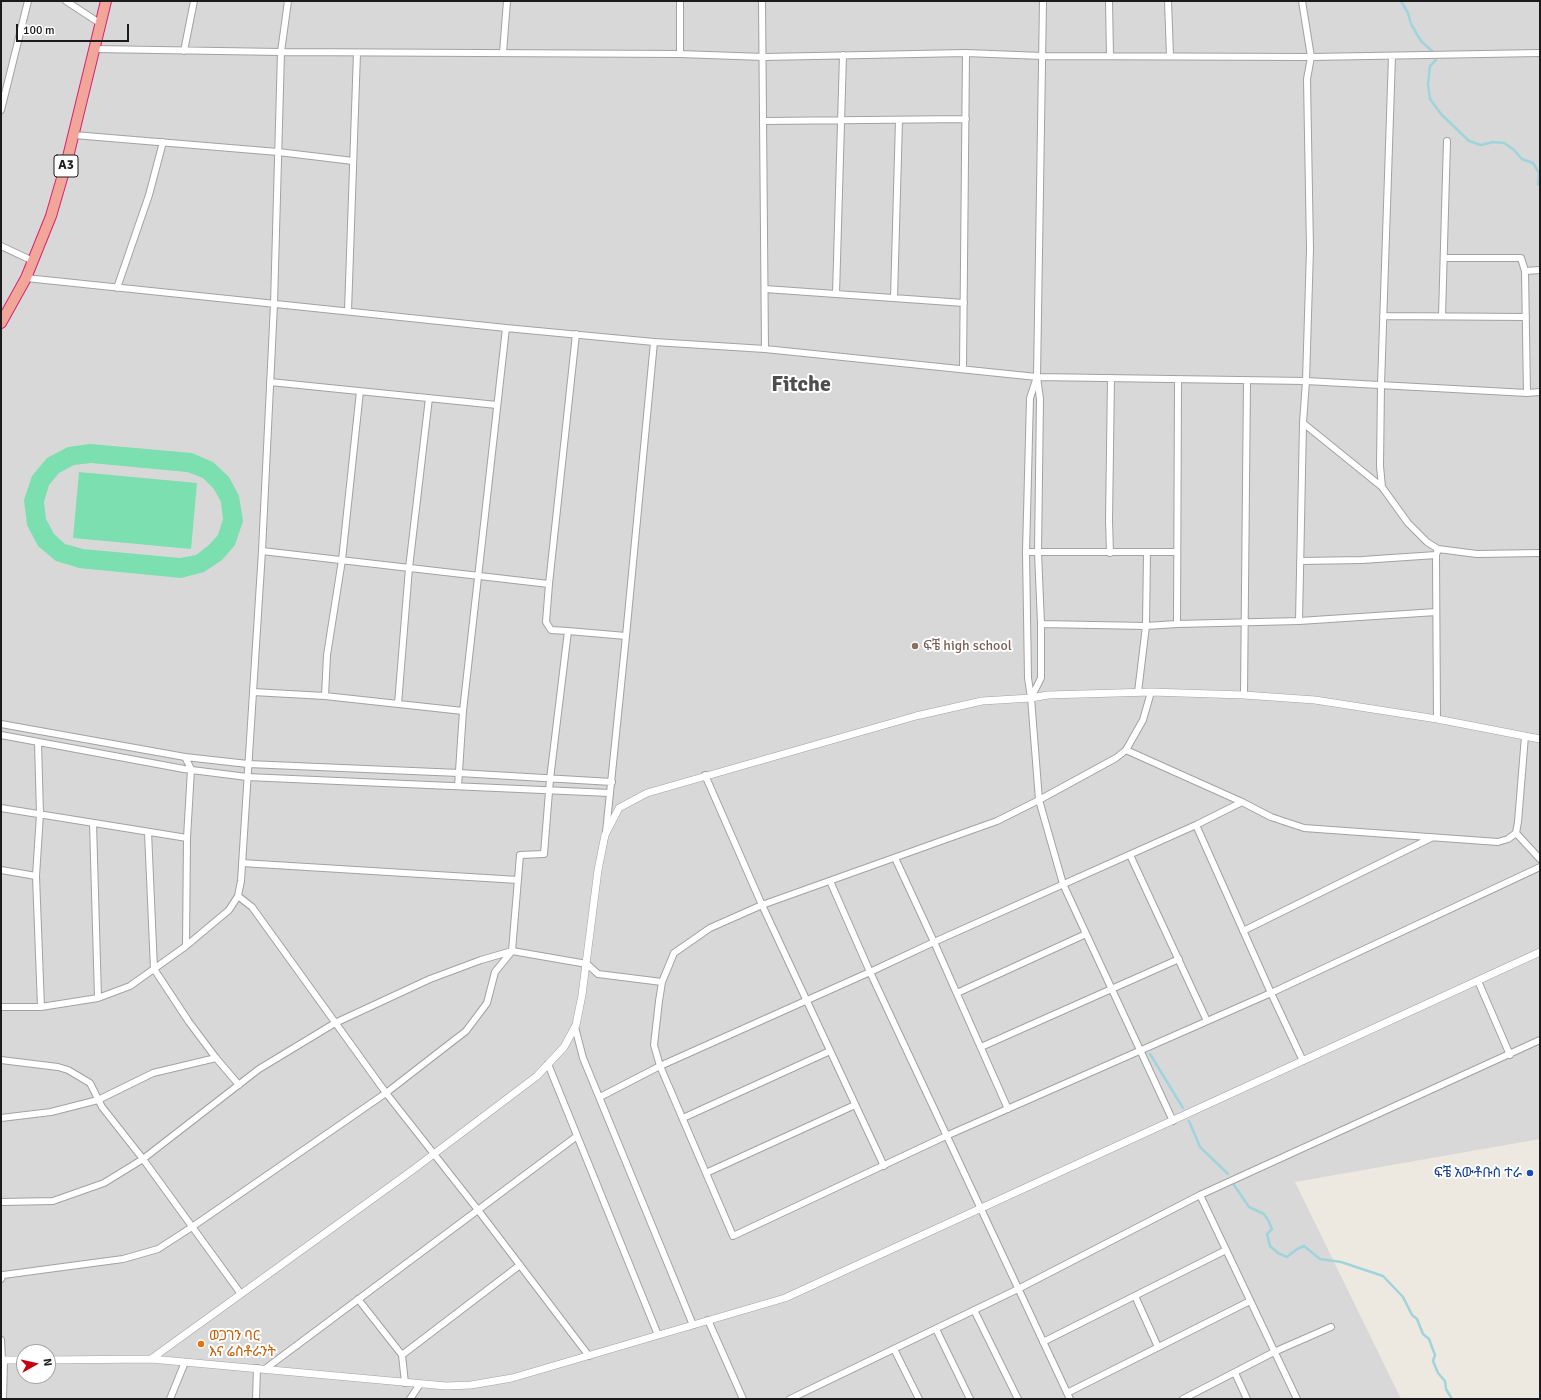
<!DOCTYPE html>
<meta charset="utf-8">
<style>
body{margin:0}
#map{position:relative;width:1541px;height:1400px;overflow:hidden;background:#ede8e0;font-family:Signika,sans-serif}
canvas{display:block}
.frame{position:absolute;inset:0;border:2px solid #1b1b1b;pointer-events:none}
.north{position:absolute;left:16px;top:1344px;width:40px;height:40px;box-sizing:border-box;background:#fff;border:1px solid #a4a4a4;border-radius:50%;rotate:82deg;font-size:11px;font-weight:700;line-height:16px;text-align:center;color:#1b1b1b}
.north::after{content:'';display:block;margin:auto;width:14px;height:18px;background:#c70012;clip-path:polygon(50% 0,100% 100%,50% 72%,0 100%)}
.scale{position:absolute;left:16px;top:24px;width:113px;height:18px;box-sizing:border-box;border:2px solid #1b1b1b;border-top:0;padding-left:5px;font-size:12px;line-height:14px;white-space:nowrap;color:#1b1b1b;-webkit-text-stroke:3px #fff;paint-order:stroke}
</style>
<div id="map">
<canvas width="1541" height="1400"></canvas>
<div class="frame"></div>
<div class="north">N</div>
<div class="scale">100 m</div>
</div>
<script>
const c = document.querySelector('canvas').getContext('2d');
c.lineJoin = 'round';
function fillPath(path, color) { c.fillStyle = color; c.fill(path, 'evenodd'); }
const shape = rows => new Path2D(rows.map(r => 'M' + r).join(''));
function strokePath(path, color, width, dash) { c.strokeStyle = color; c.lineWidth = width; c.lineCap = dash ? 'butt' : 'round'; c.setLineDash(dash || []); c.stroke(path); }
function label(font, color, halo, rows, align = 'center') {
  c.font = font + ' Signika,"Noto Sans Ethiopic",sans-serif'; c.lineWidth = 4; c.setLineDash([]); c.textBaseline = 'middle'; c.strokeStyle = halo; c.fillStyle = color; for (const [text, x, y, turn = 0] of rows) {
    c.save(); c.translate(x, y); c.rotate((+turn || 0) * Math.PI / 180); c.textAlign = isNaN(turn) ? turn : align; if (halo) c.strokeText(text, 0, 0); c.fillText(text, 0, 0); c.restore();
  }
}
const residential = shape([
 [1,1,1540,1,1540,1139,1295,1182,1401,1399,1,1399],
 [24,1352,48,1352,48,1376,24,1376]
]);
const pitch = shape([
 [90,444,192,453,213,462,229,477,239,496,243,521,235,545,222,560,204,572,181,578,79,568,56,561,38,546,27,525,24,500,32,476,47,458,68,447],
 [91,463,187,472,203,478,214,489,221,502,223,519,218,535,209,545,196,555,180,558,83,549,65,544,54,534,46,519,44,502,49,485,59,473,74,465],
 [79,472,197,483,191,549,73,538]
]);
const stream = shape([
 [1401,1,1408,13,1411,24,1421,41,1433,52],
 [1436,60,1430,66,1428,84,1430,99,1441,114,1469,141,1481,145,1493,142,1504,143,1513,149,1522,159,1533,163,1539,173,1538,184,1540,186],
 [1150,1054,1183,1108],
 [1189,1121,1200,1147,1228,1174],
 [1234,1185,1249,1207,1264,1214,1268,1220,1272,1229,1267,1234,1270,1246,1278,1253,1287,1257,1297,1249,1304,1246,1320,1259,1341,1262,1383,1276,1403,1297,1412,1315,1417,1319,1423,1334,1429,1339,1435,1355,1433,1361,1438,1373,1445,1381,1446,1389,1452,1399]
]);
const minor = shape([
 [66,1,101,24],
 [680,1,680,54],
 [762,1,765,349],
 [1109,1,1110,56],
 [1168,1,1170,56],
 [95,49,281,52,680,54,764,57,966,53,1042,56,1311,57,1540,53],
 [184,51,194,1],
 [503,53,507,1],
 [1,110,28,1],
 [764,121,966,119],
 [74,135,278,152,353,161],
 [1,246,33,261],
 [1444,258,1521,258,1525,271,1527,393],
 [1525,271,1540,270],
 [26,278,506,328,654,342,765,349,1037,377,1306,381,1527,393,1540,392],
 [117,288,149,195,163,142],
 [765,289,964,303],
 [836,294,843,55],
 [894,298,899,120],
 [348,311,357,53],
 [1383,316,1526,317],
 [1442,316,1447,141],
 [963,369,966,53],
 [1037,377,1030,398,1026,552,1028,678,1031,698,1039,800,1063,884,1173,1121],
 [270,382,497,405],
 [1303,423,1382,487,1408,523,1427,542,1438,549,1477,554,1540,553],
 [1382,487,1380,466,1381,385,1392,56],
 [262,551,549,584],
 [1026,552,1176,552],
 [1110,553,1109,520,1111,378],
 [1300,561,1362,560,1436,555],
 [1299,621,1303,423,1306,381,1310,249,1307,79,1311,57,1302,1],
 [1041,624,1146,626,1177,624,1299,621,1436,612],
 [1177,624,1178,380],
 [568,631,626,636],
 [253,692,325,696,463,711],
 [1138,692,1146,626,1147,553],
 [1151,692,1143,720,1126,750,1116,758,1039,800,997,821,762,905,710,928,674,953,662,982,659,1001,654,1045,660,1066,733,1236,946,1136,1271,993,1540,867],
 [1244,695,1247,380],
 [325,696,327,655,342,560,360,391],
 [1031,698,1041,678,1041,624,1038,552,1040,399,1037,377,1043,1],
 [398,704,409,568,429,398],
 [1437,719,1436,555,1438,549],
 [1,724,185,757,248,764,459,773,612,782],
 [1,735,184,769,247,777,610,793],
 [1525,736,1518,822,1516,833,1540,859],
 [38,742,40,814,36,876,41,1007],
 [1126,750,1242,802,1271,817,1304,828,1498,842,1508,839,1516,833],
 [705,775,762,905,884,1166],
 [458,786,463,711,506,328],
 [1,808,187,838,191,769,185,757],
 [93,823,98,998],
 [1196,825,1271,993,1303,1061],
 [148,832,154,969,189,1022,216,1058,239,1085],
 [606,832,626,636,654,342],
 [1130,855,1207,1021],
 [895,858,934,942,1008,1109],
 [242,863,518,880],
 [1,870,36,876],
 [830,881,870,972,1070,1399],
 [238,896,252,907,386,1093,478,1210,589,1356],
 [1243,931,1431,838],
 [186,946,187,838],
 [1478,981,1510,1055],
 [957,993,1086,934],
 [1,1007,41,1007,98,998,130,986,186,946,229,910,238,896,241,881,262,551,274,304,281,52,288,1],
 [575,1027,583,1058,693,1325],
 [981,1047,1179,959],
 [1,1060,58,1067,68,1070,90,1083,102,1107,143,1159,241,1294],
 [548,1064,658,1335],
 [600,1097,660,1066,870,972,934,942,1196,825,1242,802],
 [1,1118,51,1112,98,1100,153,1073,216,1058],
 [683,1118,830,1051],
 [706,1173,855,1105],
 [1200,1195,1297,1399],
 [1,1202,53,1201,104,1183,143,1159,259,1069,335,1023,430,979,481,960,512,951,587,964,598,974,662,982],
 [1,1279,3,1275,123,1259,158,1249,192,1227,386,1093,466,1031,487,1003,495,972,512,951,520,855,544,854,550,779,568,631,551,630,546,622,549,584,576,334],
 [1135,1296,1158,1347],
 [358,1299,402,1355,405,1383],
 [974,1310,1018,1399],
 [708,1320,743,1399],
 [936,1329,970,1399],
 [1,1340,2,1360],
 [1043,1342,1226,1250],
 [894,1349,919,1399],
 [402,1355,520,1265],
 [265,1369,577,1136],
 [1235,1373,1247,1399],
 [1067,1393,1250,1301],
 [3,1399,4,1360],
 [170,1399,185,1362],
 [256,1399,257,1368],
 [410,1399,420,1384],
 [790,1399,1018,1289,1200,1195,1540,1040],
 [1183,1399,1274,1352,1331,1327]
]);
const tertiary = shape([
 [151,1359,414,1169,537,1076,564,1047,576,1025,582,995,598,870,605,835,619,808,647,793,916,716,982,701,1031,698,1048,695,1151,692,1244,695,1315,700,1437,719,1540,739],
 [1,1360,24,1360],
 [48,1360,151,1359,446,1386,471,1385,512,1378,785,1298,1540,952]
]);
const trunk = shape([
 [1,323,26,278,51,216,67,161,106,1]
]);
const markers = [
 [915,646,4,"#8d6e63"],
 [1530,1173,4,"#1a4fb4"],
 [201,1344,4,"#e8710a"]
];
const shields = [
 [66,166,24]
];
const shieldNames = [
 ["A3",66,166]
];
const educationNames = [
 ["ፍቼ high school",923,646]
];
const transitNames = [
 ["ፍቼ አውቶቡስ ተራ",1522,1173]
];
const foodNames = [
 ["ወጋገን ባር",209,1336],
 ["እና ሬስቶራንት",209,1352]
];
const townNames = [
 ["Fitche",801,385]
];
fillPath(residential, '#d9d8d8');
fillPath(pitch, '#7bdfb0');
strokePath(stream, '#9fd4dc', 2.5);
strokePath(minor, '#a2a2a2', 8);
strokePath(tertiary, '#a2a2a2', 8);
strokePath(trunk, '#d92070', 12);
strokePath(minor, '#fff', 6);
strokePath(tertiary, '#fff', 7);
strokePath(trunk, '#f2a69a', 10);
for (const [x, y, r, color] of markers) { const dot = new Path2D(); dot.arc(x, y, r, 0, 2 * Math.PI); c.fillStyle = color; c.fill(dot); strokePath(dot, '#fff', 1.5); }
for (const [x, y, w] of shields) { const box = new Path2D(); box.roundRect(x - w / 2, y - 11, w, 22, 3); c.fillStyle = '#fff'; c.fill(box); strokePath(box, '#1b1b1b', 1); }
label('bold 13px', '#1b1b1b', null, shieldNames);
label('14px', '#785e54', '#fff', educationNames, 'left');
label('14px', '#164399', '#fff', transitNames, 'right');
label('14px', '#c56008', '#fff', foodNames, 'left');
label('bold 22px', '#4e4e4e', '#fff', townNames);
</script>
